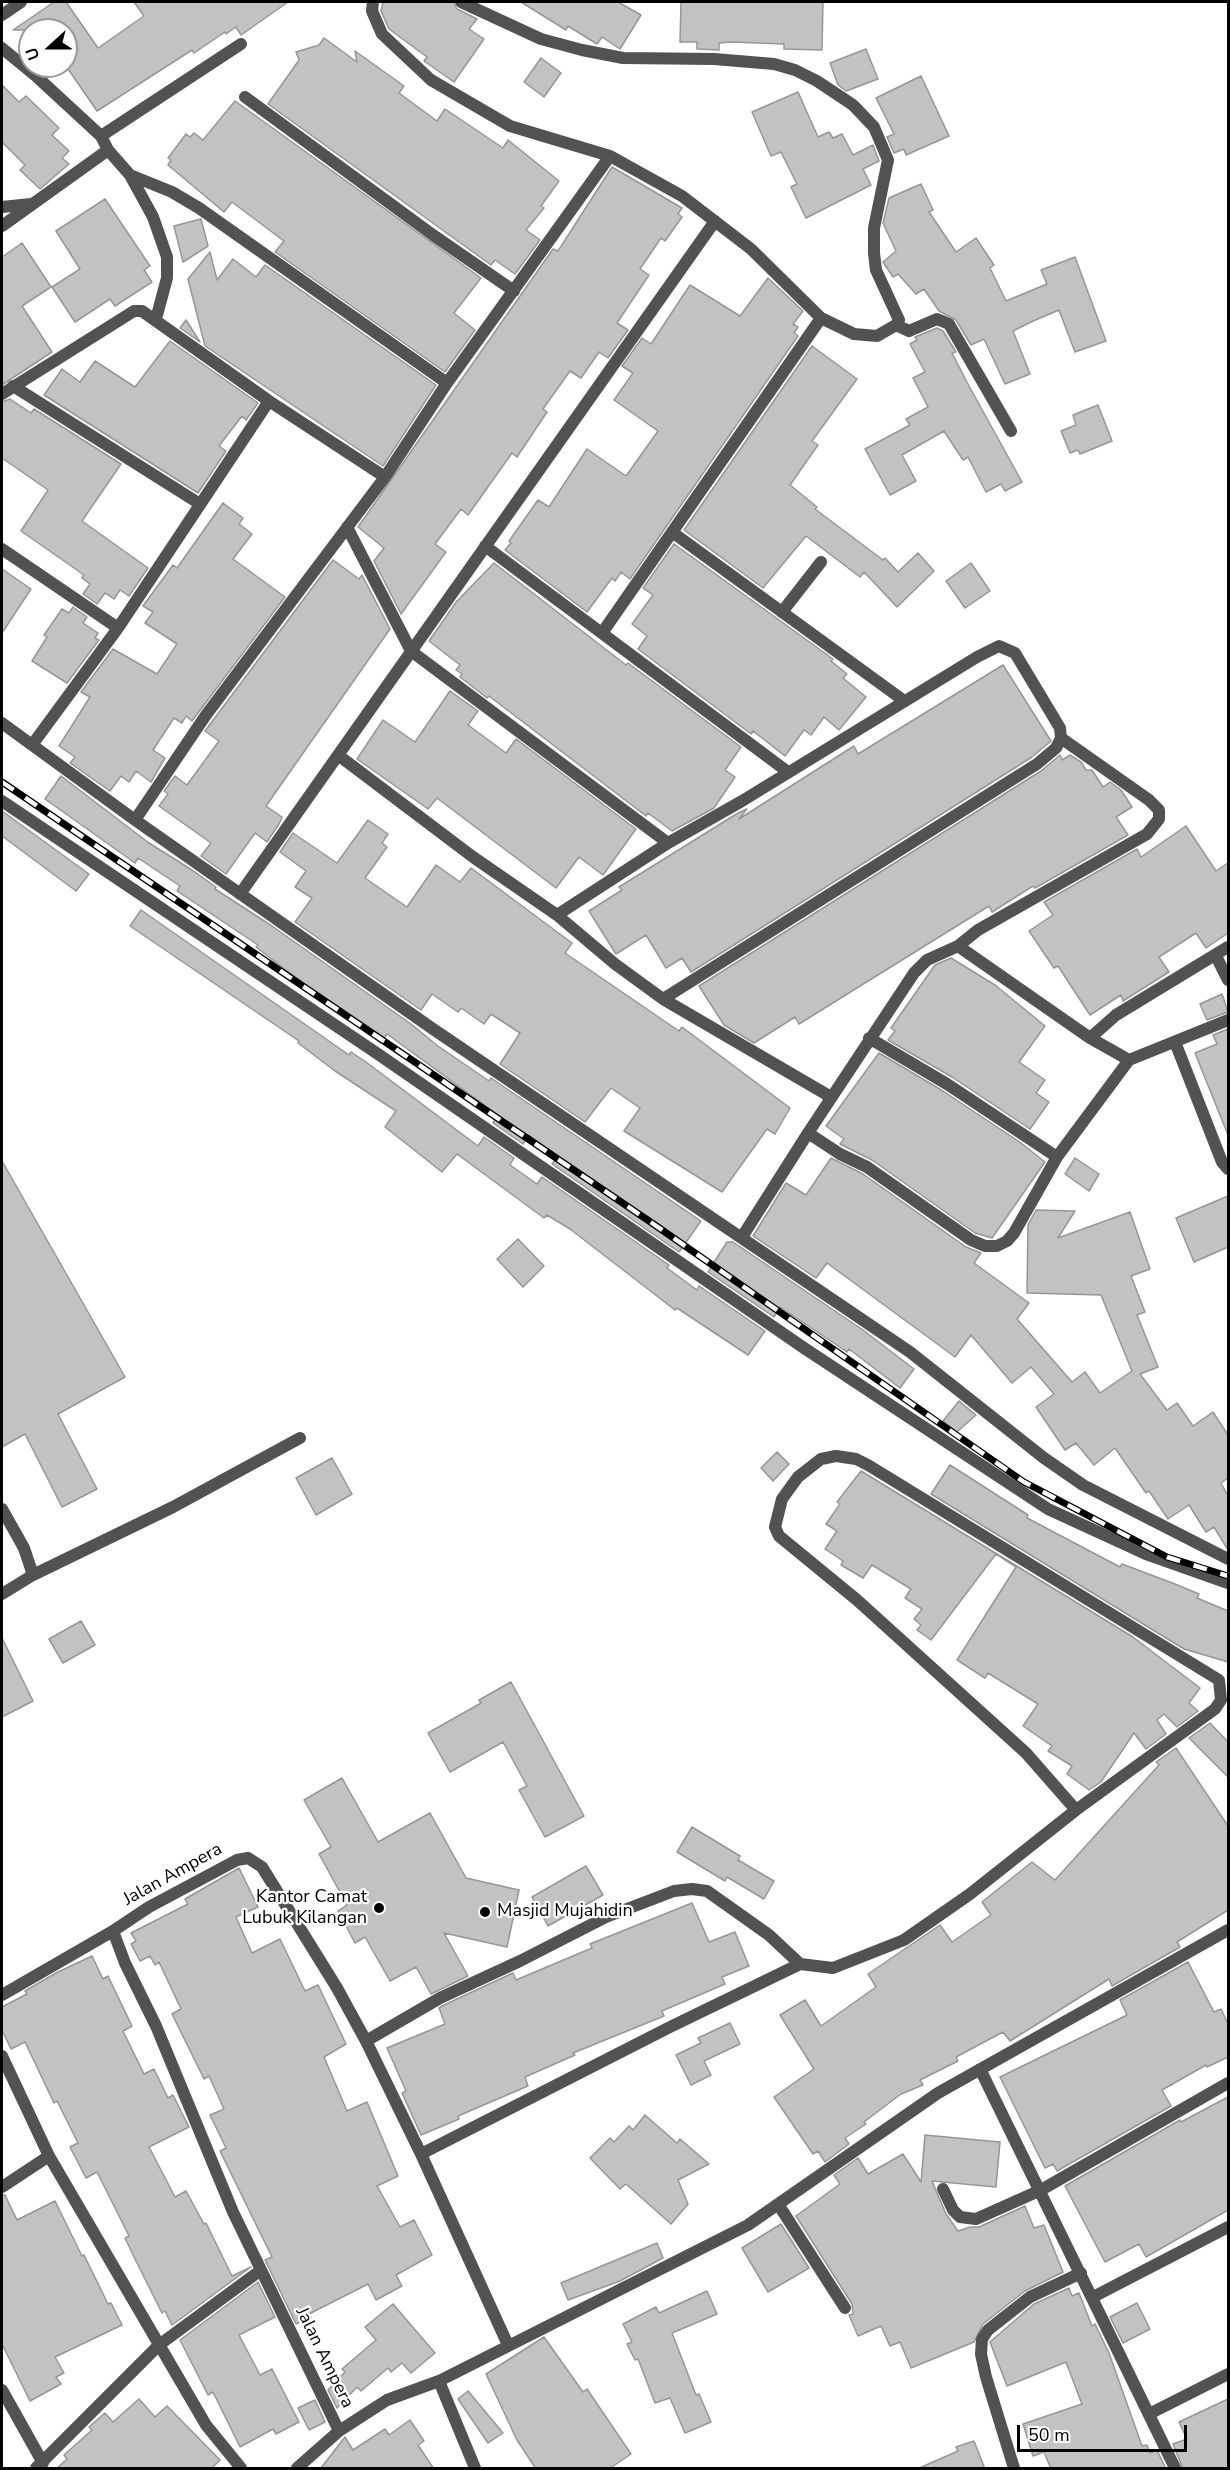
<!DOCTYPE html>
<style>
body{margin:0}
#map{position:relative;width:1230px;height:2470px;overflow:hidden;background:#fff;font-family:"Nunito Sans",sans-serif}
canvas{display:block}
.frame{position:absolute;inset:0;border:3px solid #000;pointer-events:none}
.north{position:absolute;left:18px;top:18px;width:60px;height:60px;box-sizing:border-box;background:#fff;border:2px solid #999;border-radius:50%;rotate:249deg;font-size:16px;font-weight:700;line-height:24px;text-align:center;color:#000}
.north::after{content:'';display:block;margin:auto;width:21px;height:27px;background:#000;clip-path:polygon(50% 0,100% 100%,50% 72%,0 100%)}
.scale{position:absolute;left:1017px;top:2425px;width:170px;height:27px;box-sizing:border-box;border:3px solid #000;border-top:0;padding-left:8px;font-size:18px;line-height:21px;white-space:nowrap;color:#000;-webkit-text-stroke:4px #fff;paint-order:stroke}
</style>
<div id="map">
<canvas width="1230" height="2470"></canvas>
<div class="frame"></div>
<div class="north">U</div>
<div class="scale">50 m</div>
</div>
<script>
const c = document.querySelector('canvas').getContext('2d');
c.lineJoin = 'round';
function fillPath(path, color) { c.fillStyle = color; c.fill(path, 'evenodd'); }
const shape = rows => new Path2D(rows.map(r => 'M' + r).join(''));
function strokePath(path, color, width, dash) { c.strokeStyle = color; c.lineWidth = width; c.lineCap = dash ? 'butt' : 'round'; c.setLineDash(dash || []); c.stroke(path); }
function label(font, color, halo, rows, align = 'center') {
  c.font = font + ' "Nunito Sans",sans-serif'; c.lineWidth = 4.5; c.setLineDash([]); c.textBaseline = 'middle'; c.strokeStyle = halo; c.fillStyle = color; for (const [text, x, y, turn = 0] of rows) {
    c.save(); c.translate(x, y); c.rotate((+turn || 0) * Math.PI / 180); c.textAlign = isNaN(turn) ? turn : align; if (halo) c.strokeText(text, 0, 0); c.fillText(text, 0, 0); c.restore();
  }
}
const building = shape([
 [54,2,66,2,98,48,144,16,134,2,288,2,241,35,236,27,226,34,225,32,194,53,192,50,97,111,66,66,66,30,13,30,54,2],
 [383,2,453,2,457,9,477,19,469,29,484,39,454,82,424,61,427,57,389,29,381,11,383,2],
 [521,2,618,2,641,15,620,49,602,37,597,44,568,26,566,30,521,2],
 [681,2,823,2,822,50,784,49,784,44,732,42,719,43,719,50,697,49,697,42,680,42,681,2],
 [324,38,357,62,355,51,404,86,399,93,437,121,445,109,503,148,508,140,559,181,541,206,544,208,526,230,540,240,515,274,495,260,491,265,268,104,299,60,296,52,319,45,324,38],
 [866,49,878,79,846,91,838,85,830,63,866,49],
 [541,58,561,73,544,97,524,82,541,58],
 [921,76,949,136,906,155,904,149,894,153,887,137,894,134,876,98,921,76],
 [2,85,19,102,26,96,59,128,52,135,69,151,62,158,69,164,40,189,20,170,25,165,2,142,2,85],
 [798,92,818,137,829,132,833,138,842,134,853,155,873,145,879,161,863,169,871,185,806,218,791,187,797,184,781,152,771,156,752,112,798,92],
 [235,101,481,278,454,313,475,330,445,372,275,252,284,241,232,202,224,212,168,165,171,160,168,158,186,134,190,137,194,133,203,140,235,101],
 [612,167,682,208,678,214,682,217,665,241,661,238,640,269,649,275,617,323,628,330,608,358,599,352,581,378,570,371,543,409,547,412,517,457,512,453,468,515,461,509,435,544,446,552,401,614,374,561,384,548,358,527,553,249,558,251,612,167],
 [921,184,933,210,929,212,956,252,976,238,994,265,990,268,1006,301,1047,284,1041,270,1075,257,1106,341,1075,352,1059,310,1031,322,1013,331,1030,374,1005,384,984,339,971,345,956,320,939,311,924,289,916,294,898,274,893,277,883,262,896,251,883,223,889,198,921,184],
 [105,199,150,266,144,270,152,282,115,306,110,299,75,322,52,287,80,269,56,231,105,199],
 [201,219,208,246,183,262,174,226,201,219],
 [22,243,51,287,22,306,52,352,2,385,2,257,22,243],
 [210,252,217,280,233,259,256,277,265,265,436,385,383,466,205,346,188,279,210,252],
 [768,278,803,311,793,324,798,327,794,333,798,336,630,579,621,572,615,581,612,578,587,612,505,550,511,543,509,541,538,500,549,507,587,449,626,476,658,431,614,400,633,373,622,366,642,338,651,344,690,285,740,316,768,278],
 [186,320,200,342,180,328,186,320],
 [937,328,943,331,956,352,952,353,969,386,1022,482,1005,491,1001,484,986,492,968,457,963,460,944,431,902,455,916,481,890,495,865,449,910,425,906,419,928,407,913,378,925,372,910,344,917,340,915,337,937,328],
 [170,341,258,403,246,420,242,416,219,446,226,451,198,493,44,395,62,369,80,382,95,361,135,387,170,341],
 [812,346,857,379,812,441,818,445,790,485,817,507,815,509,883,560,885,558,898,572,918,553,934,571,897,607,864,572,860,577,806,536,763,588,684,530,812,346],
 [10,399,31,413,34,409,121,464,82,521,148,568,129,596,120,590,114,599,105,593,97,604,83,594,90,584,82,578,84,575,21,531,48,490,2,458,2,402,10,399],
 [1098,405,1112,441,1080,454,1078,450,1070,453,1061,431,1076,425,1073,415,1098,405],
 [223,503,243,518,239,524,252,534,233,559,285,597,192,721,186,716,182,723,174,718,153,750,165,758,151,782,136,771,129,782,121,776,110,791,70,763,75,757,59,746,90,697,81,692,113,649,157,674,177,644,145,623,153,612,143,606,173,565,177,568,223,503],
 [674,544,833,659,831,661,847,674,843,678,866,697,839,730,824,717,811,735,804,730,785,756,753,731,751,734,638,649,647,636,632,624,653,595,643,588,674,544],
 [333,560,359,579,362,575,390,629,266,806,282,817,279,824,267,842,255,833,226,874,201,856,211,843,159,806,168,794,164,791,175,776,187,785,219,741,205,731,333,560],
 [494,563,626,665,628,663,741,747,725,770,735,777,714,808,672,831,648,813,646,816,489,696,487,698,460,677,462,674,456,670,460,665,429,641,457,601,494,563],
 [971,563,990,591,965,608,946,581,971,563],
 [2,569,31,589,2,633,2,569],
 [73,607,87,617,83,623,98,633,95,638,99,640,67,683,32,661,47,637,44,635,62,609,69,613,73,607],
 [1003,665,1051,741,1032,757,691,972,682,958,666,968,646,935,616,954,589,911,622,890,619,887,738,813,747,809,739,819,854,746,858,754,1003,665],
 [450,691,478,711,468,725,506,753,516,739,636,829,603,875,579,857,556,888,437,798,428,809,357,759,383,720,415,742,450,691],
 [1060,755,1062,760,1070,755,1081,762,1086,770,1092,770,1103,787,1110,782,1121,790,1132,807,1116,817,1128,835,1035,888,1033,886,992,912,989,906,799,1024,795,1017,754,1043,724,1025,699,986,1041,771,1060,755],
 [61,776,149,843,192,870,216,887,215,889,272,926,411,1024,438,1046,489,1081,491,1078,701,1221,679,1252,552,1164,558,1156,529,1135,523,1144,493,1123,498,1115,387,1034,381,1043,256,947,258,945,177,891,180,886,138,858,135,863,45,799,61,776],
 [2,811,89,874,76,891,2,836,2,811],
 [368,820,388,834,382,843,387,847,365,878,407,907,436,865,460,882,471,868,572,943,565,953,679,1031,682,1027,790,1108,775,1134,767,1129,722,1192,624,1131,640,1108,611,1088,585,1122,500,1064,520,1033,491,1014,484,1024,461,1008,458,1012,432,994,421,1010,295,922,312,898,295,887,306,871,280,852,293,833,337,863,368,820],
 [1186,826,1216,871,1228,863,1228,933,1206,948,1196,933,1159,957,1169,972,1123,1001,1121,995,1090,1015,1058,966,1054,968,1029,931,1053,915,1044,902,1137,849,1141,857,1186,826],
 [141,910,349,1055,351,1052,366,1062,478,1146,484,1137,514,1158,510,1165,537,1184,542,1177,669,1265,667,1268,697,1290,699,1286,765,1331,748,1355,677,1308,675,1310,570,1229,547,1215,544,1218,457,1154,442,1172,385,1127,396,1111,335,1071,298,1043,299,1041,130,926,141,910],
 [951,958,995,985,1045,1026,1019,1062,1045,1080,1036,1093,1049,1102,1030,1129,952,1077,888,1040,895,1031,891,1028,935,965,951,958],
 [1222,994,1228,1012,1207,1020,1200,1004,1222,994],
 [1228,1029,1228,1135,1195,1053,1217,1044,1213,1035,1228,1029],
 [879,1053,943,1091,1021,1143,1045,1162,992,1238,975,1233,872,1160,840,1144,844,1139,826,1126,879,1053],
 [831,1158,863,1174,966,1247,981,1253,974,1263,1029,1303,1017,1319,1072,1382,1085,1372,1100,1393,1132,1371,1101,1295,1027,1293,1028,1225,1036,1210,1075,1211,1058,1238,1130,1212,1150,1269,1131,1276,1145,1312,1137,1315,1158,1367,1140,1374,1167,1410,1177,1403,1193,1426,1213,1412,1228,1435,1228,1478,1221,1483,1228,1496,1228,1550,1214,1527,1206,1532,1189,1505,1168,1519,1149,1491,1146,1493,1115,1448,1094,1465,1076,1443,1065,1450,1036,1407,1054,1394,1031,1367,1012,1383,971,1335,955,1357,827,1263,816,1278,753,1236,786,1183,806,1195,831,1158],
 [1075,1158,1099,1174,1089,1191,1065,1174,1075,1158],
 [2,1161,125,1377,58,1414,97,1489,62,1507,25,1434,2,1447,2,1161],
 [1228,1196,1228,1247,1194,1262,1176,1218,1228,1196],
 [518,1239,544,1266,523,1287,497,1259,518,1239],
 [727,1242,733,1242,863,1330,914,1369,900,1388,849,1349,847,1352,780,1307,774,1317,708,1272,727,1242],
 [959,1401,976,1415,957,1432,943,1421,959,1401],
 [777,1452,789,1464,773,1481,761,1468,777,1452],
 [332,1458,352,1494,316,1515,296,1478,332,1458],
 [950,1465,1028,1515,1027,1518,1120,1567,1122,1564,1175,1584,1199,1594,1197,1598,1228,1611,1228,1662,1184,1649,931,1494,950,1465],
 [861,1471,1133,1637,1200,1688,1189,1703,1198,1711,1177,1727,1164,1714,1157,1720,1166,1734,1146,1749,1134,1733,1101,1782,1089,1790,1067,1774,1072,1766,1048,1751,1052,1746,1023,1726,1038,1704,988,1673,985,1678,957,1660,1016,1567,996,1554,931,1640,917,1630,921,1625,914,1619,922,1609,905,1598,911,1589,872,1565,863,1578,841,1565,843,1561,825,1549,837,1531,826,1524,840,1504,837,1502,861,1471],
 [81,1621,95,1645,63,1663,49,1639,81,1621],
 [2,1638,33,1701,2,1717,2,1638],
 [511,1682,584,1816,545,1837,519,1790,527,1786,503,1742,450,1772,428,1733,481,1703,479,1700,511,1682],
 [1210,1723,1228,1742,1228,1777,1189,1738,1210,1723],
 [1176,1748,1228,1826,1228,1910,1177,1942,1180,1947,1112,1986,1109,1979,1010,2041,1003,2032,956,2057,958,2061,920,2080,923,2085,901,2094,864,2122,866,2124,845,2138,849,2144,825,2162,818,2151,813,2154,774,2097,814,2069,780,2015,805,2000,821,2026,876,1987,868,1974,940,1925,952,1942,991,1915,982,1902,1032,1862,1055,1880,1159,1765,1156,1762,1176,1748],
 [342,1778,378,1842,430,1813,466,1878,519,1890,507,1947,444,1933,468,1976,431,1994,416,1967,390,1981,365,1937,355,1943,338,1911,347,1905,319,1854,331,1847,304,1800,342,1778],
 [692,1827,740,1856,738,1860,774,1881,764,1899,727,1877,725,1881,677,1852,692,1827],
 [586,1866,603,1895,548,1926,532,1897,586,1866],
 [239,1868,258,1907,236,1917,252,1953,280,1939,305,1991,318,1985,346,2044,324,2057,347,2111,367,2102,398,2176,377,2186,400,2227,414,2220,432,2255,396,2275,402,2286,376,2300,368,2284,309,2314,311,2317,296,2324,265,2260,272,2257,220,2151,226,2148,210,2115,224,2109,209,2076,204,2079,172,2014,181,2009,159,1962,155,1965,150,1956,140,1961,131,1944,136,1941,131,1933,188,1904,185,1899,239,1868],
 [692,1903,709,1942,735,1932,749,1966,722,1977,725,1984,662,2011,664,2016,573,2053,575,2055,525,2077,528,2086,458,2116,459,2119,421,2135,402,2093,406,2091,387,2048,445,2024,439,2008,444,2005,513,1973,516,1980,592,1948,590,1944,692,1903],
 [92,1956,103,1979,108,1976,132,2026,123,2031,144,2074,154,2069,168,2098,173,2095,189,2127,149,2147,175,2197,186,2191,204,2224,206,2223,232,2276,251,2267,172,2325,165,2311,162,2313,135,2259,125,2238,129,2236,97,2172,86,2178,70,2147,78,2143,57,2101,54,2103,25,2042,11,2049,2,2030,2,2007,27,1994,25,1991,56,1973,92,1956],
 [1188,1962,1214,2012,1221,2009,1228,2024,1228,2057,1207,2067,1206,2065,1162,2090,1171,2106,1057,2171,1053,2164,1045,2168,1000,2077,1127,2015,1120,2000,1188,1962],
 [730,2023,740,2044,704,2061,711,2075,691,2085,676,2055,701,2043,698,2038,730,2023],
 [1228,2097,1228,2210,1146,2257,1139,2244,1105,2262,1065,2186,1180,2120,1181,2122,1228,2097],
 [645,2115,677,2143,680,2139,709,2164,678,2180,688,2204,671,2224,626,2184,620,2189,590,2158,610,2138,614,2142,629,2126,633,2130,645,2115],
 [925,2135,1000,2142,996,2187,932,2181,946,2214,958,2231,970,2227,979,2227,1025,2206,1034,2228,1044,2225,1063,2272,1025,2291,983,2324,974,2342,911,2368,900,2342,890,2346,881,2326,858,2336,849,2315,853,2314,852,2304,796,2216,840,2184,834,2175,858,2158,868,2174,903,2154,921,2182,925,2135],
 [2,2195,5,2195,17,2220,55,2201,82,2256,84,2255,108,2304,111,2303,122,2325,55,2357,64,2373,56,2377,61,2384,30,2401,2,2344,2,2195],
 [781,2224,809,2268,768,2292,742,2248,781,2224],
 [657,2243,663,2258,620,2281,568,2300,561,2283,657,2243],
 [258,2282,275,2317,239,2335,260,2375,272,2369,299,2422,276,2434,273,2429,240,2447,213,2392,208,2395,180,2340,258,2282],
 [1069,2288,1072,2296,1079,2293,1092,2326,1095,2324,1109,2353,1142,2446,1147,2445,1150,2453,1157,2450,1166,2469,1051,2469,1044,2452,1033,2456,1023,2424,1082,2404,1080,2399,1066,2362,1007,2386,990,2342,1034,2304,1069,2288],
 [707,2291,717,2314,672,2333,696,2395,699,2394,711,2422,685,2433,670,2398,655,2403,638,2359,635,2360,627,2344,632,2342,623,2324,656,2307,659,2313,707,2291],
 [1137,2303,1150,2329,1123,2343,1110,2317,1137,2303],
 [393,2304,435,2353,411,2373,402,2363,391,2372,388,2368,361,2391,357,2387,337,2408,328,2390,345,2372,342,2369,376,2340,365,2327,393,2304],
 [544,2337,583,2392,587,2389,631,2454,609,2469,536,2469,517,2440,486,2374,544,2337],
 [468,2391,503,2433,488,2443,458,2399,468,2391],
 [139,2399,155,2417,167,2406,220,2460,211,2469,56,2469,67,2459,64,2455,92,2430,89,2427,105,2413,113,2422,139,2399],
 [1228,2399,1228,2469,1183,2469,1173,2444,1187,2439,1179,2422,1228,2399],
 [315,2400,325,2422,309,2430,298,2408,315,2400],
 [410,2420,424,2441,418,2445,434,2469,320,2469,345,2437,353,2450,385,2429,389,2435,410,2420],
 [974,2441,985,2469,917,2469,958,2451,956,2447,974,2441]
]);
const service = shape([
 [782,612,821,562],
 [2,1509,24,1548,33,1575],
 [2,1594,33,1575,173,1507,300,1438]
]);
const minor = shape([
 [373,2,372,11,382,34,431,80,510,126,610,156,682,196,751,249,821,318,602,633],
 [461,2,541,39,582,50,623,58,714,59,774,64,795,70,817,81,853,105,874,127,888,160,874,228,874,253,876,270,899,320,896,325,877,336,854,334,821,318],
 [2,15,21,2],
 [2,48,37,77,101,136],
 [245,97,433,235,514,291],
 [108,150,130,175,172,192,199,208,447,383],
 [130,175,153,217,167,257,167,278,156,319],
 [2,207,31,204],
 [2,226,108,150,101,136,241,44],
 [896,325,909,331,937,319,949,324,1011,431],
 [13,386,200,504],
 [2,394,134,311,142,311,269,401,385,477],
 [347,527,411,651,668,843],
 [672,532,903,700],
 [485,546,788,772],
 [2,549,118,628,269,401],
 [2,723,135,820,433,1029,910,1352,1044,1458,1083,1485,1228,1559],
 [32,745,118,628],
 [338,755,473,857,557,915,615,964,663,999,831,1097],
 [2,801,375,1052,804,1348,1048,1509,1146,1554,1228,1583],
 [135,820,206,715,385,477,447,383,610,156],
 [240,894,715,221],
 [557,915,668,843,742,801,977,657,999,646,1015,653,1060,728,1061,738,1056,748,1037,764,663,999],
 [958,946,978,930,1147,834,1159,819,1159,810,1149,800,1061,738],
 [1216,956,1228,980],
 [869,1038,947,1084,1057,1157],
 [1175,1042,1222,1162,1228,1169],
 [1129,1060,1090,1038,1116,1015,1228,947],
 [808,1133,914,973,927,960,958,946,1090,1038],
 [742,1237,808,1133,840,1154,867,1167,971,1240,985,1246,997,1246,1007,1241,1014,1233,1057,1157,1129,1060,1228,1020],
 [2,1995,113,1931],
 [366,2041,440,1998,520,1961,606,1917,674,1891,692,1889,707,1891,769,1935,800,1964],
 [2,2056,49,2156,206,2425,241,2468],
 [980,2069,1175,2468],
 [421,2154,670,2027,800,1964,833,1968,904,1940,970,1894,1076,1810,1215,1709,1221,1700,1219,1680,868,1465,856,1459,836,1456,821,1459,798,1477,782,1499,775,1527,779,1536,857,1600,1026,1753,1076,1810],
 [2,2187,49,2156],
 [943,2189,953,2210,960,2217,976,2219,1041,2190,1228,2083],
 [778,2204,845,2308],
 [1093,2297,1228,2227],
 [439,2381,475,2468],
 [2,2390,43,2463],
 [1149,2414,1228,2374],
 [339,2431,233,2212,156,2026,125,1963,113,1931,149,1907,237,1860,248,1858,262,1867,337,1988,366,2041,421,2154,508,2345],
 [36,2468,159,2345,261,2270],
 [297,2468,339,2431,387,2400,439,2381,748,2225,938,2093,1228,1930],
 [1014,2468,986,2377,981,2354,982,2339,988,2330,1030,2297,1081,2273]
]);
const rail = shape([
 [2,782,652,1223,1024,1482,1167,1557,1228,1576]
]);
const markers = [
 [379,1908,6,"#000"],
 [485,1912,6,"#000"]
];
const streetNames = [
 ["Jalan Ampera",173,1875,-29],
 ["Jalan Ampera",324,2358,64]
];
const poiNames = [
 ["Kantor Camat",367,1898],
 ["Lubuk Kilangan",367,1919],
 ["Masjid Mujahidin",497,1912,"left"]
];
fillPath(building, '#c2c2c2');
strokePath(building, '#969696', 1.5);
strokePath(service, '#525252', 12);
strokePath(minor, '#525252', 12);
strokePath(rail, '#000', 7);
strokePath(rail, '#fff', 4.5, [14]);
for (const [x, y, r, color] of markers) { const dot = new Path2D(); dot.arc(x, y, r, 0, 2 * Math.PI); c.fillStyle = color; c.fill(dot); strokePath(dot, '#fff', 2); }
label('18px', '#000', '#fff', streetNames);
label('18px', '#000', '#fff', poiNames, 'right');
</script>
